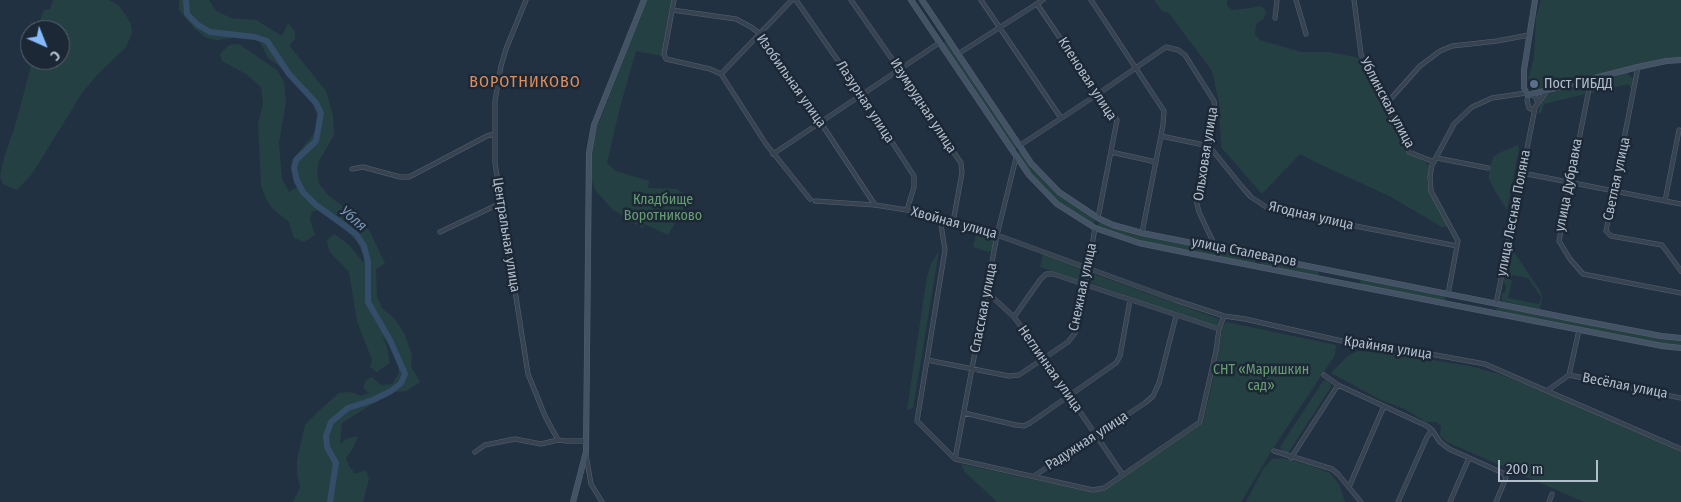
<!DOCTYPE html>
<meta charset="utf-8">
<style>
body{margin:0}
#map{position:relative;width:1681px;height:502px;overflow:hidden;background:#223142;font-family:"Fira Sans Condensed",sans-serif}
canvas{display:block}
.north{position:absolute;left:20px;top:20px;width:50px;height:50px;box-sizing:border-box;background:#1c2836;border:1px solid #586472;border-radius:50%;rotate:136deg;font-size:14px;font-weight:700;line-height:20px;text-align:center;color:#b3becc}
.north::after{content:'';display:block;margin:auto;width:18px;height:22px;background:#85baff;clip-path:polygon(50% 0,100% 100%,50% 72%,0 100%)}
.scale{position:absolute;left:1498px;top:460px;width:100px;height:22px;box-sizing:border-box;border:2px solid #b3becc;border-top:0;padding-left:6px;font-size:15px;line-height:18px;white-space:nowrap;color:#b3becc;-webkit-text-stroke:4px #1c2836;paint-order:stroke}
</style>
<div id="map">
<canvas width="1681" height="502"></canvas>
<div class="north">С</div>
<div class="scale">200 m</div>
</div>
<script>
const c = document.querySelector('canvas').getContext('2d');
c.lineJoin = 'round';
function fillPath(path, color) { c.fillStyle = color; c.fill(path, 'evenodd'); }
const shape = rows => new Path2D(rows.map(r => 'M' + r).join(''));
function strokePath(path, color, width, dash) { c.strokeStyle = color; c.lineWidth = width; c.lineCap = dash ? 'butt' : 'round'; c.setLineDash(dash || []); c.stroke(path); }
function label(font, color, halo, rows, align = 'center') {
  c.font = font + ' "Fira Sans Condensed",sans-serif'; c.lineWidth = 5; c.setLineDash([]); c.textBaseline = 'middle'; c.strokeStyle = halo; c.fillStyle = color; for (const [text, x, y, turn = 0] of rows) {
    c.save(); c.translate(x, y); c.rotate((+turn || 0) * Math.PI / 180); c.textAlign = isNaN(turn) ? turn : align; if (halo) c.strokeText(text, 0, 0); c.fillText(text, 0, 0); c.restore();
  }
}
const green = shape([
 [53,0,109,0,118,5,125,14,131,24,132,33,126,47,97,75,82,93,32,174,17,190,3,184,0,176,4,158,15,126,30,70,31,60,60,60,60,30,36,30,44,10,50,9],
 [179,0,209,0,216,11,231,18,256,20,282,36,288,23,295,31,295,39,289,45,326,91,333,115,334,135,319,161,317,171,319,184,328,195,358,218,369,230,385,263,376,269,377,297,382,308,394,318,404,333,412,355,411,366,420,382,406,391,395,392,377,401,342,423,340,444,346,439,358,436,352,450,346,458,349,466,355,474,366,470,369,479,363,502,293,502,300,487,297,474,297,460,305,425,323,407,339,393,351,392,361,396,369,393,363,388,366,380,372,377,381,385,392,384,399,373,397,358,382,335,387,347,390,363,377,372,370,367,372,360,357,321,349,272,329,251,327,240,334,234,348,244,363,262,365,260,358,243,343,227,317,210,312,212,310,219,315,235,304,242,294,238,289,222,274,210,266,199,261,185,258,123,263,104,261,87,246,74,222,61,220,54,229,45,239,44,277,70,284,82,286,102,279,143,282,179,289,192,299,186,295,173,295,157,315,132,317,115,310,98,278,65,268,58,259,40,240,37,217,40,206,38,194,28,179,10],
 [646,0,672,0,663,56,636,51,620,107,607,163,616,171,649,181,648,188,676,189,690,197,668,235,644,224,642,228,612,209,596,191,591,179,591,152,593,138],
 [1154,0,1227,0,1227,5,1232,10,1251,8,1259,6,1265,9,1266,14,1263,19,1256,24,1255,34,1260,40,1301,52,1329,52,1360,58,1387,115,1410,154,1425,162,1430,166,1427,181,1431,194,1450,226,1442,227,1391,197,1313,161,1300,154,1262,194,1221,147,1219,103,1212,71,1169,13,1162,11],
 [1541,0,1681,0,1681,58,1665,58,1531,91,1530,90,1539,86,1537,79,1528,79,1534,58,1536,18],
 [946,41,1018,146,1015,151,943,43],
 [1627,73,1634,80,1632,91,1629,84,1591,93,1590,97,1588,96,1593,86,1598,81],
 [1580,85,1585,89,1586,96,1585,94,1544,104,1541,113,1538,113,1541,102,1547,95,1554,92],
 [1518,145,1519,149,1507,210,1495,191,1489,179,1489,172,1493,157,1501,152],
 [1019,152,1022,153,1062,197,1094,218,1095,223,1092,224,1061,205,1034,180,1017,154],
 [1101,222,1254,257,1256,259,1256,262,1253,264,1138,241,1100,228,1097,225],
 [977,231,992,237,994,239,993,249,989,252,973,247],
 [939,251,913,408,907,410,927,276,932,262],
 [1510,251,1514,252,1541,292,1542,297,1540,310,1502,301,1502,293,1505,293,1506,287,1504,282,1504,278,1512,280,1508,298,1539,304,1541,297,1528,278,1513,275,1512,277,1507,276,1505,274],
 [1043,254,1084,269,1082,281,1040,267],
 [1262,259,1318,270,1319,275,1317,276,1261,265,1260,261],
 [1094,274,1219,319,1216,328,1091,283],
 [1363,279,1443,295,1446,299,1444,301,1361,285,1360,281],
 [1500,307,1681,340,1681,346,1665,344,1499,312,1496,310,1497,308],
 [1226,322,1336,345,1335,355,1272,450,1241,502,997,502,964,471,961,464,1091,492,1103,491,1203,423,1216,367,1222,329],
 [1358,351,1388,353,1470,366,1499,374,1537,389,1681,452,1681,502,1584,502,1447,442,1440,436,1441,426,1437,422,1426,422,1405,409,1381,400,1331,373,1348,356],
 [1326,380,1330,383,1331,387,1288,453,1285,453,1280,447,1323,381],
 [1282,458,1309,465,1330,473,1339,484,1345,502,1246,502,1263,469,1272,459]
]);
const river = shape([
 [186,0,187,14,198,25,210,32,255,37,267,41,289,74,316,103,321,113,316,141,296,160,294,168,297,181,303,192,316,205,356,234,364,246,368,262,368,302,390,340,405,374,401,383,391,391,373,400,348,408,331,422,326,436,327,447,336,463,330,502]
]);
const street = shape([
 [526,0,506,49,501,66,495,101,495,163,528,374,545,416,558,440,566,441,586,441],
 [674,0,664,54,666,59,710,69,721,74,766,144,810,199],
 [796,0,861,94,914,176,914,187,907,210],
 [851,0,899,69,917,98,961,163,962,173,953,222],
 [981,0,1061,118],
 [1091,0,1164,111,1163,125,1142,233],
 [1296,0,1306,34],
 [1354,0,1361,54,1363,59,1409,152,1434,162],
 [1037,4,1098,94,1117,120,1098,218],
 [672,10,736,19,751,27,759,33,788,73,875,205],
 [1275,18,1277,0],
 [958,54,1043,0],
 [1638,67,1606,231,1611,236,1662,245,1681,271],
 [721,74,792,0],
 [1591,79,1559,241,1570,259,1583,274,1681,293],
 [1532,94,1536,98,1538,103,1533,110,1529,108,1527,100,1528,96,1532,94],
 [1538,103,1547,91],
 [1386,104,1420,66,1440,51,1452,46,1497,41,1529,35],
 [1161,136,1209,146,1243,188,1251,197,1269,209,1457,246],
 [1019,146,1098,94,1166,47,1178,50,1185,55,1214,101,1215,109,1209,146,1196,200,1199,212,1216,248],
 [1111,152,1156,162],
 [773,154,939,43],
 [1437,158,1488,168],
 [352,169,363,167,400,177,409,177,487,136,494,134],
 [1522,173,1681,204],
 [815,201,875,205,907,210,953,222,997,235,1175,300,1224,316,1245,319,1342,341,1348,339,1485,364,1681,449],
 [1665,201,1679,130],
 [938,219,941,225,945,250,917,421,955,459,1093,490,1104,488,1200,422,1216,351,1219,329,1224,316],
 [440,232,501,203],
 [988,293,1014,317,1029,337,1123,475],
 [1448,294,1458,241,1431,191,1430,177,1432,165,1454,124,1472,107,1492,98,1526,93],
 [1496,304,1535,108],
 [1014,317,1040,280,1046,274,1053,274,1219,329],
 [927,360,1009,376,1019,375,1068,342,1075,333,1082,304,1095,228],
 [1324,375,1338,385,1427,426,1432,430,1440,442,1449,449,1503,473,1506,478,1496,502],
 [1569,375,1681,398],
 [1548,390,1569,375,1579,330],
 [964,413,1016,425,1024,426,1030,423,1116,363,1120,356,1130,300],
 [1274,451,1332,469,1338,474,1361,502],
 [475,452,485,445,515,439,541,444,558,440],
 [586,455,591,484,602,502],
 [1291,458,1338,385],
 [955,459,997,235,1016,158],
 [1034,476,1145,403,1153,396,1159,383,1176,316],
 [1349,487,1384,406],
 [1398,502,1427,437,1432,430],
 [1450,502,1469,458],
 [1549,502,1552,494]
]);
const secondary = shape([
 [911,0,1029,175,1057,204,1095,228,1139,243,1183,252,1662,346,1681,348],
 [922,0,1031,163,1059,192,1098,218,1113,225,1142,233,1578,320,1661,336,1681,338],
 [1532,94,1638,67,1666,61,1681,60],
 [1528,96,1524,88,1524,70,1535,0],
 [573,502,586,452,589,153,594,125,644,0]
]);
const markers = [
 [1534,84,5,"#5c6f8a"]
];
const streetNames = [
 ["Кленовая улица",1087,79,57],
 ["Изобильная улица",791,81,55],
 ["Лазурная улица",865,102,57],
 ["Ублинская улица",1387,103,62],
 ["Изумрудная улица",923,106,57],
 ["Ольховая улица",1206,154,-81],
 ["Светлая улица",1617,179,-78],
 ["улица Дубравка",1569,185,-79],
 ["улица Лесная Поляна",1514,213,-79],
 ["Ягодная улица",1311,216,13],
 ["Хвойная улица",954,223,15],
 ["Центральная улица",506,235,81],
 ["улица Сталеваров",1244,252,11],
 ["Снежная улица",1083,287,-78],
 ["Спасская улица",984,308,-79],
 ["Крайняя улица",1388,348,9],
 ["Неглинная улица",1050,369,55],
 ["Весёлая улица",1625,386,11],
 ["Радужная улица",1087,441,-33]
];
const poiNames = [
 ["Пост ГИБДД",1544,84]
];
const parkNames = [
 ["Кладбище",663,200],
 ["Воротниково",663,216],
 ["СНТ «Маришкин",1261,370],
 ["сад»",1261,386]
];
const waterNames = [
 ["Убля",353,219,40]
];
const quarterNames = [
 ["ВОРОТНИКОВО",525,83]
];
fillPath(green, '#254042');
strokePath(river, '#344e6a', 6);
strokePath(street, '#55616f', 5);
strokePath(secondary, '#55616f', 6);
strokePath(street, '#374351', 4);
strokePath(secondary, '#445265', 5);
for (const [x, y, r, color] of markers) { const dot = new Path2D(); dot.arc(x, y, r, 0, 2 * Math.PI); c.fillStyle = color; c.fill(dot); strokePath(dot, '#1c2836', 2); }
label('14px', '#b3becc', '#1c2836', streetNames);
label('14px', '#b3becc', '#1c2836', poiNames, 'left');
label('14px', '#689f72', '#1c2836', parkNames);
label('italic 15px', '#7896b6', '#1c2836', waterNames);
c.letterSpacing = '1px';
label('16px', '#df8e5b', '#1c2836', quarterNames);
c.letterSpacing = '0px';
</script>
